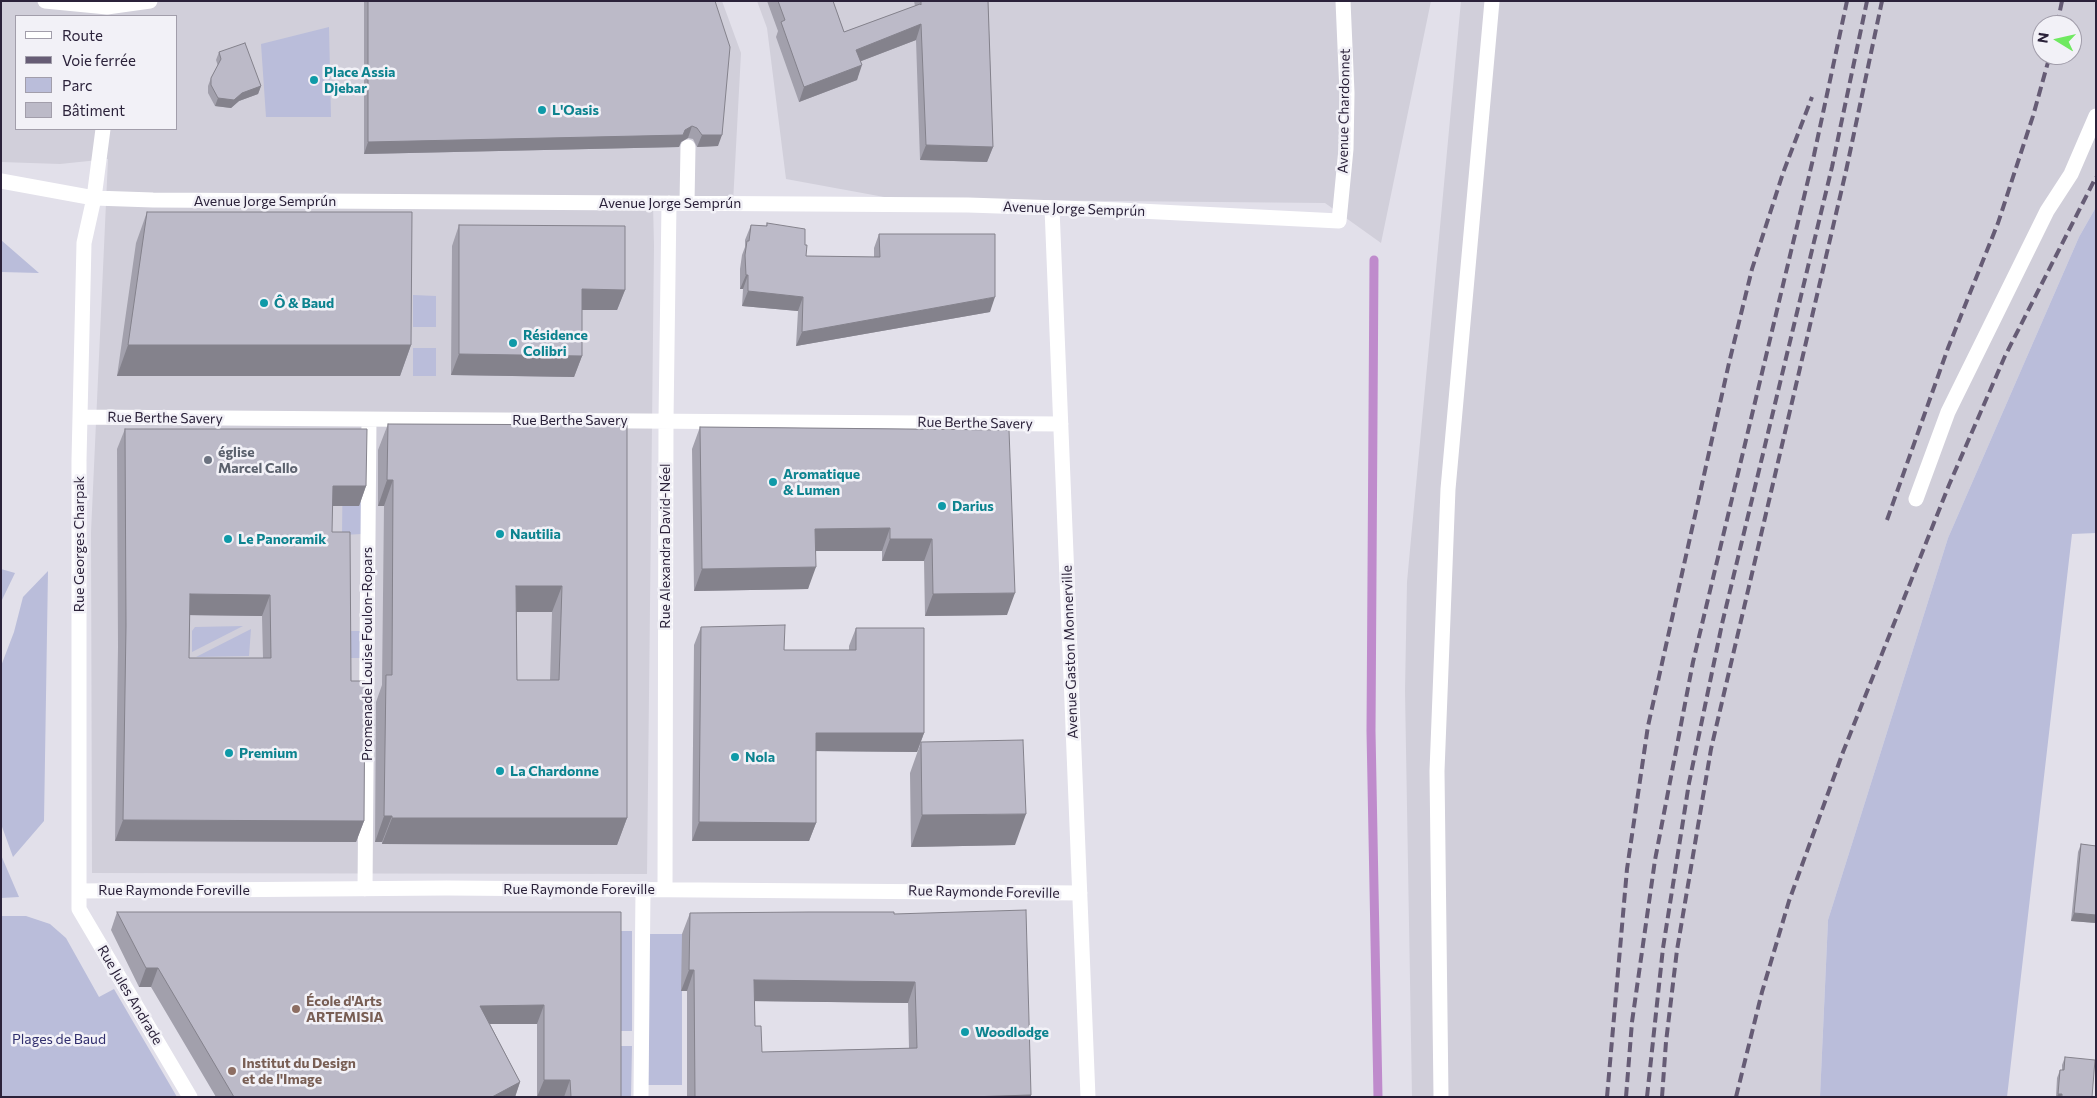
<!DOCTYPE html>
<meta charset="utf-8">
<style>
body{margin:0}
#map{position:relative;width:2097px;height:1098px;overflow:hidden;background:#e2e0ea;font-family:Commissioner,sans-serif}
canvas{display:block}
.frame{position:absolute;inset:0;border:2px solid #2b223a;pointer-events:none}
.legend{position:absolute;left:15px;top:15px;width:162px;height:115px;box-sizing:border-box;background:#f2f1f7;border:1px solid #a29eab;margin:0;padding:6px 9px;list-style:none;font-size:15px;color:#2b223a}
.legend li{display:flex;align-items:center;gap:10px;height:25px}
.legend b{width:25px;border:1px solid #a29eab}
.north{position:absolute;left:2032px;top:15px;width:50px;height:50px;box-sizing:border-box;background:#f2f1f7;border:1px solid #a29eab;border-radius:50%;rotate:279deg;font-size:14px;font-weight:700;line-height:20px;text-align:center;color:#2b223a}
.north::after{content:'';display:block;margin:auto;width:18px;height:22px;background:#6fe960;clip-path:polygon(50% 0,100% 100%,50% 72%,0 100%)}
</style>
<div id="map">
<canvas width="2097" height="1098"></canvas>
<div class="frame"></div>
<ul class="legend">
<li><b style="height:6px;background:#fff"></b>Route</li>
<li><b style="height:6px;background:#665c75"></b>Voie ferrée</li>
<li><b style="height:14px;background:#babdda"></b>Parc</li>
<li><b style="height:14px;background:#bcbac8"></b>Bâtiment</li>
</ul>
<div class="north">N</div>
</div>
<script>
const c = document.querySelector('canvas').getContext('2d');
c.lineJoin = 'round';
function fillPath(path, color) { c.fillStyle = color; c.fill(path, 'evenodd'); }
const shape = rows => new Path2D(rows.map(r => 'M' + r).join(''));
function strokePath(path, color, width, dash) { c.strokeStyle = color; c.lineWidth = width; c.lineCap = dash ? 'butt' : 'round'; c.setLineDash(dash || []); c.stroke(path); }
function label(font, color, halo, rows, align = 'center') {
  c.font = font + ' Commissioner,sans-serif'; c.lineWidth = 5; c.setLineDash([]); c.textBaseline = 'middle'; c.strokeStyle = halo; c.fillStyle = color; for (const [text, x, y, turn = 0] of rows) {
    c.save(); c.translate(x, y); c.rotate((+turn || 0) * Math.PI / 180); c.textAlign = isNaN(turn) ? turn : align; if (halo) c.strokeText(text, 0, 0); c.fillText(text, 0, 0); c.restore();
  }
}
const built = shape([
 [1,1,722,1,741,53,733,203,653,203,654,246,647,874,92,873,91,532,108,159,60,164,1,162],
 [16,16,176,16,176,129,16,129],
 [757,1,1431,1,1381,243,1325,203,895,199,786,179,767,28],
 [1461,1,2096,1,2096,207,2079,237,1948,538,1828,920,1820,1097,1412,1097,1405,691,1407,582],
 [2042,25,2072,25,2072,55,2042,55]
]);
const green = shape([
 [329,27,331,117,266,117,261,44],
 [2096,207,2096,533,2072,534,2007,1097,1820,1097,1828,920,1948,538,2079,237],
 [1,240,39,273,1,272],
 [413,295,436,296,436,327,413,327],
 [413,348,436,348,436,376,413,376],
 [343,451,362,451,362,534,342,535],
 [1,569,15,573,1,602],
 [48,571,44,821,13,857,1,824,1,666,14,632,23,597],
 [243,626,192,652,192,631,195,627],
 [251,629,249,656,196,657],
 [342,631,362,631,362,658,263,658,263,647,342,648],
 [1,855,19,897,1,898],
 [1,916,26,916,50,924,66,938,99,997,114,989,177,1097,1,1097],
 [615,931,632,931,632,1031,614,1031],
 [649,934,682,934,682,1085,648,1085],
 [614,1046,632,1046,631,1097,614,1097]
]);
const stream = shape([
 [1374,260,1371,731,1378,1097]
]);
const minor = shape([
 [45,1,107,7,150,1],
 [103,129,94,198,84,243,79,460,79,909,190,1097],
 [1,181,94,198,153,200,968,205,1120,210,1339,221,1346,149,1347,93,1343,1],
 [687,203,688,147],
 [1052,208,1088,1097],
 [80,417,1061,424],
 [1916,499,1948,412,2047,211,2071,174,2096,116],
 [365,889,369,420],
 [665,889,666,420,669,203],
 [79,891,447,888,1080,893],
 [641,1097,643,889],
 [1441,1097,1437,771,1448,489,1492,1]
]);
const rail = shape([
 [2057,25,2062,1],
 [1887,520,1948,348,1998,223,2033,116,2050,55],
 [1607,1097,1627,869,1648,726,1729,363,1752,269,1783,173,1812,97],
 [1626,1097,1632,1022,1655,860,1693,662,1814,155,1847,1],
 [1647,1097,1663,948,1689,783,1722,624,1832,167,1867,1],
 [1662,1097,1666,1042,1677,950,1711,749,1846,171,1882,1],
 [1736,1097,1762,992,1789,901,1843,752,1949,485,2005,356,2096,177]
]);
const wall = shape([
 [364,1,715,1,718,146,697,147,693,139,688,138,681,142,679,147,364,154],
 [767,1,833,1,844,32,915,6,914,1,988,1,993,147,987,162,920,160,916,40,861,61,857,80,799,102,776,37,778,31],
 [219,52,261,86,258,94,239,101,231,108,215,106,208,93,208,86,211,78,218,66,216,60],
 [147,212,411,345,400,376,117,376,136,243],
 [767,223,805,245,806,256,874,257,874,248,879,234,990,312,796,346,798,311,742,306,743,289,740,289,740,269,742,255,745,247,745,240,751,225,766,226],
 [459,225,625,290,617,310,582,310,582,356,574,377,451,375,452,246],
 [388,424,627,425,627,818,617,845,382,844,382,842,375,842,376,702,382,685,384,506,378,506,378,450],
 [517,612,552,612,550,680,517,680],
 [700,427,1009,430,1007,615,925,616,924,561,882,561,882,551,816,551,808,589,694,591,692,449],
 [125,429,366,486,359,506,332,506,332,532,351,681,364,821,356,842,115,841,118,647,117,449],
 [190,615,262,616,263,658,189,658],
 [701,627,784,650,849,650,849,646,856,628,924,733,917,752,816,751,816,823,809,841,692,841,694,645],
 [921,742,1015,845,911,847,910,773],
 [2081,844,2096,846,2096,923,2071,921,2078,852],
 [117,912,621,912,621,1097,537,1097,537,1024,490,1024,520,1082,515,1097,216,1097,151,987,139,987,111,930],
 [690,913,894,914,1031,1095,1031,1097,687,1097,687,991,681,991,682,934],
 [754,1001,908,1003,909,1048,762,1052,755,1026],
 [2065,1057,2092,1097,2056,1097,2057,1078,2060,1070,2062,1070,2062,1065]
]);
const shadedWall = shape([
 [921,24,916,40,851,65,856,50],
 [862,65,857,80,799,102,804,87],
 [261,86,258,94,239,101,231,108,215,106,218,98],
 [692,126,688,138,681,142,679,147,364,154,368,142,685,130],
 [702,135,722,135,718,146,697,147],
 [926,145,993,147,987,162,920,160],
 [746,275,748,275,743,289,740,289],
 [582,289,625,290,617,310,574,310],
 [748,291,803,297,798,311,742,306],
 [995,297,990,312,796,346,802,332],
 [128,345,411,345,400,376,117,376],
 [459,354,582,356,574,377,451,375],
 [387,480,393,480,384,506,378,506],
 [333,486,366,486,359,506,325,506],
 [890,528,882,551,807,551,815,529],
 [890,539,932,539,924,561,882,561],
 [816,567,808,589,694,591,702,569],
 [516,586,562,586,552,612,507,612],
 [1015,593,1007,615,925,616,933,594],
 [190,594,270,595,262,616,182,615],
 [816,733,924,733,917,752,809,751],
 [1026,814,1015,845,911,847,922,815],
 [384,816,392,816,382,842,375,842],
 [392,818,627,818,617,845,382,844],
 [123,820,364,821,356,842,115,841],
 [699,822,816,823,809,841,692,841],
 [2074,913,2096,915,2096,923,2071,921],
 [146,968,158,968,151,987,139,987],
 [689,970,694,970,687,991,681,991],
 [754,980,915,982,908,1003,746,1001],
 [544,1005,537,1024,474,1024,480,1006],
 [544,1080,570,1080,564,1097,537,1097],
 [520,1082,515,1097,492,1097],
 [2058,1094,2062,1094,2061,1097,2057,1097],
 [1031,1095,1031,1097,969,1097]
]);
const building = shape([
 [368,1,715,1,730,47,722,135,702,135,697,128,692,126,685,130,683,135,368,142,368,1],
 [778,1,833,1,844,32,920,4,921,5,921,1,988,1,993,147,926,145,921,24,856,50,862,65,804,87,781,22,785,20,778,1],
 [245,43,261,86,242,93,234,100,218,98,211,85,211,78,221,59,219,52,245,43],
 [147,212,412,212,411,345,128,345,147,212],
 [767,223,805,229,805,245,807,245,806,256,880,257,879,234,995,234,995,297,802,332,803,297,748,291,748,275,746,275,745,255,747,241,749,241,751,225,767,226,767,223],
 [459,225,625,226,625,290,582,289,582,356,459,354,459,225],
 [388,424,627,425,627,818,392,818,392,816,384,816,386,675,392,675,393,480,387,480,388,424],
 [516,586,562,586,559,680,517,680,516,586],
 [700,427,1009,430,1015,593,933,594,932,539,890,539,890,528,815,529,816,567,702,569,700,427],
 [125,429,367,429,366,486,333,486,332,532,350,532,351,681,365,681,364,821,123,820,126,626,125,429],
 [190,594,270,595,271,658,189,658,190,594],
 [785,625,784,650,856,650,856,628,924,628,924,733,816,733,816,823,699,822,701,627,785,625],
 [1023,740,1026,814,922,815,921,742,1023,740],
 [2081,844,2096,846,2096,915,2074,913,2081,844],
 [1026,910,1031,1095,969,1097,695,1097,694,970,689,970,690,913,809,912,894,912,894,914,1026,910],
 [754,980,915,982,917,1048,762,1052,761,1026,755,1026,754,980],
 [117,912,621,912,621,1097,571,1097,570,1080,544,1080,544,1005,480,1006,520,1082,492,1097,234,1097,158,968,146,968,117,912],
 [2065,1057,2095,1060,2092,1097,2062,1097,2062,1094,2058,1094,2060,1070,2064,1070,2065,1057]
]);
const markers = [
 [314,80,5,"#0f9aa8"],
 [542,110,5,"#0f9aa8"],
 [264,303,5,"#0f9aa8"],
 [513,343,5,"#0f9aa8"],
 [208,460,5,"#6b7280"],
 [773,482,5,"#0f9aa8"],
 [942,506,5,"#0f9aa8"],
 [500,534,5,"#0f9aa8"],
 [228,539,5,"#0f9aa8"],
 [229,753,5,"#0f9aa8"],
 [735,757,5,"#0f9aa8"],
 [500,771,5,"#0f9aa8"],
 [296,1009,5,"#8d6e63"],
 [965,1032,5,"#0f9aa8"],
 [232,1071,5,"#8d6e63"]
];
const cultureNames = [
 ["Place Assia",324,72],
 ["Djebar",324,88],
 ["L'Oasis",552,110],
 ["Ô & Baud",274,303],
 ["Résidence",523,335],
 ["Colibri",523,351],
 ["Aromatique",783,474],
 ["& Lumen",783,490],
 ["Darius",952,506],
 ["Nautilia",510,534],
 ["Le Panoramik",238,539],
 ["Premium",239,753],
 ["Nola",745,757],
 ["La Chardonne",510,771],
 ["Woodlodge",975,1032]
];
const streetNames = [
 ["Avenue Chardonnet",1344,111,-89],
 ["Avenue Jorge Semprún",265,201],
 ["Avenue Jorge Semprún",670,203],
 ["Avenue Jorge Semprún",1074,209,2],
 ["Rue Berthe Savery",165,418,1],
 ["Rue Berthe Savery",570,420],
 ["Rue Berthe Savery",975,423,1],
 ["Rue Georges Charpak",79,544,-90],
 ["Rue Alexandra David-Néel",665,546,-90],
 ["Avenue Gaston Monnerville",1070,652,-92],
 ["Promenade Louise Foulon-Ropars",367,654,-90],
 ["Rue Raymonde Foreville",579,889],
 ["Rue Raymonde Foreville",174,890],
 ["Rue Raymonde Foreville",984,892,1],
 ["Rue Jules Andrade",130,995,59]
];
const worshipNames = [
 ["église",218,452],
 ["Marcel Callo",218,468]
];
const educationNames = [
 ["École d'Arts",306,1001],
 ["ARTEMISIA",306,1017],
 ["Institut du Design",242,1063],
 ["et de l'Image",242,1079]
];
const parkNames = [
 ["Plages de Baud",59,1039]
];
fillPath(built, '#d1cfda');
fillPath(green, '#babdda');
strokePath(stream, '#bf8bcc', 9);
strokePath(minor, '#fff', 15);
strokePath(rail, '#665c75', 4, [10, 5]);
fillPath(wall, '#a2a0ac');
fillPath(shadedWall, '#84828c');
fillPath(building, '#bcbac8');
strokePath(building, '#84828c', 1);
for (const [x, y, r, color] of markers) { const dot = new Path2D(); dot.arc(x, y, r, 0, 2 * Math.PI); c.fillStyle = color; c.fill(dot); strokePath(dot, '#f2f1f7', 2); }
label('bold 14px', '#0d838f', '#f2f1f7', cultureNames, 'left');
label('14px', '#2b223a', '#f2f1f7', streetNames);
label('bold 14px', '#5b616d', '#f2f1f7', worshipNames, 'left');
label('bold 14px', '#785e54', '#f2f1f7', educationNames, 'left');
label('14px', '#312f6e', '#f2f1f7', parkNames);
</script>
